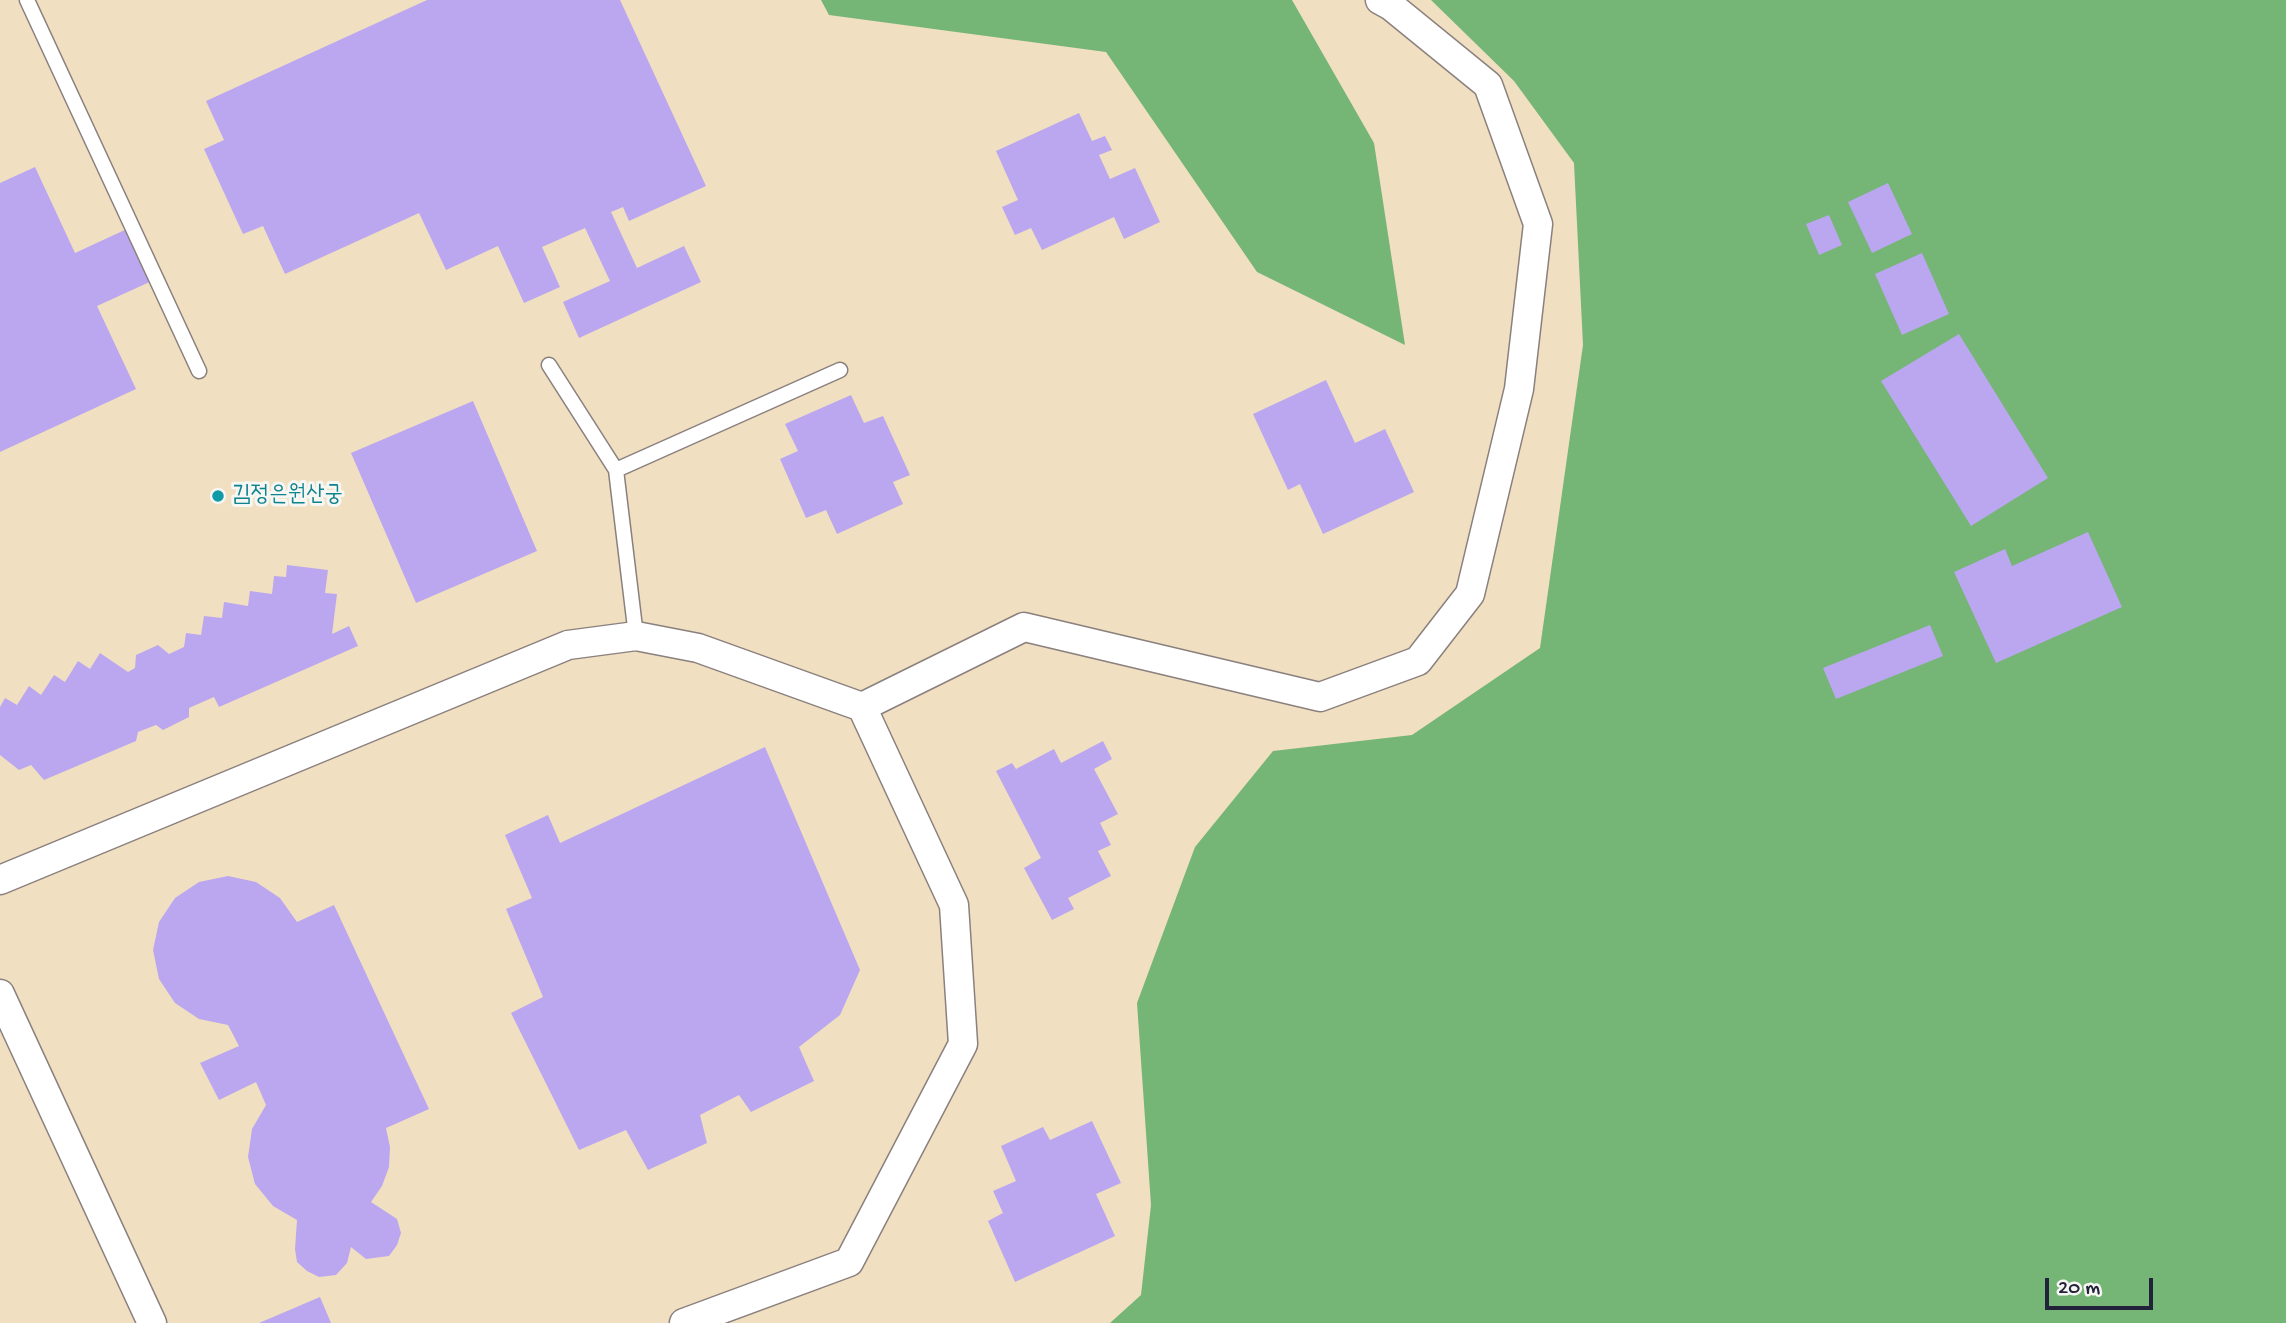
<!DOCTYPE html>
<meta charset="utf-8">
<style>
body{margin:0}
#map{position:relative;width:2286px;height:1323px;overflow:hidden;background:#f1dfc1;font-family:"Gochi Hand",sans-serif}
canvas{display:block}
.scale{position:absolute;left:2045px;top:1278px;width:108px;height:32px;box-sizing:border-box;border:4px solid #22223b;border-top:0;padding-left:9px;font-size:21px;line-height:24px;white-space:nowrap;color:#22223b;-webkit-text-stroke:5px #f6f6f2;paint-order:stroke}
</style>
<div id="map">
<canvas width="2286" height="1323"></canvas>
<div class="scale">20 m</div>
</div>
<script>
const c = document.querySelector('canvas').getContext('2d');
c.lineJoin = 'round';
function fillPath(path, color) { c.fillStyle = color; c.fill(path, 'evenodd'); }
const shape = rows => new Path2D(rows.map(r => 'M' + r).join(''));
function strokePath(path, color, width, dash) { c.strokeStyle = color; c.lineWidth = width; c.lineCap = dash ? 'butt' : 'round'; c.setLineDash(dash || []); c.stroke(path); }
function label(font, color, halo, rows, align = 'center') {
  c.font = font + ' "Gochi Hand","Poor Story",sans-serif'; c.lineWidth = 6; c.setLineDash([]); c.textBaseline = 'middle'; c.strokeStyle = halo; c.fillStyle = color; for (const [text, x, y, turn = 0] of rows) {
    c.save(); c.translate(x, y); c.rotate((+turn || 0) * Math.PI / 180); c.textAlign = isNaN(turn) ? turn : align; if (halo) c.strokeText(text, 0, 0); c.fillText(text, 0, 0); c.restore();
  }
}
const forest = shape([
 [821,0,1292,0,1374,143,1405,345,1257,272,1106,52,829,15],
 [1431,0,2286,0,2286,1323,1110,1323,1141,1295,1151,1205,1137,1003,1195,847,1273,751,1412,735,1540,648,1583,345,1574,163,1514,81]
]);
const building = shape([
 [427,0,620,0,706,186,629,221,623,207,611,212,637,268,684,246,701,282,579,338,563,302,610,281,585,228,542,247,560,287,524,303,498,246,446,270,419,213,285,274,263,226,243,234,204,149,224,140,206,101],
 [1079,113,1092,141,1105,136,1112,150,1099,155,1110,179,1135,168,1160,222,1124,239,1114,217,1042,250,1031,228,1015,235,1002,207,1018,200,996,151],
 [35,167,75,253,129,228,154,280,97,306,136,389,0,452,0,183],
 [1888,183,1912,234,1872,253,1848,202],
 [1829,215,1842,245,1819,255,1806,224],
 [1922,253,1949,314,1902,335,1875,274],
 [1959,334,2048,478,1971,526,1881,381],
 [1326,380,1355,443,1385,429,1414,492,1323,534,1300,484,1288,490,1253,414],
 [851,395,864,423,883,416,910,475,893,482,903,504,837,534,826,510,806,518,780,459,798,451,785,424],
 [473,401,537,551,416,603,351,453],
 [2088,532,2122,607,1996,663,1954,572,2005,549,2012,566],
 [287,565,328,570,325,593,337,594,332,634,349,626,358,646,219,707,214,697,189,708,189,717,163,730,156,725,138,732,136,741,44,780,31,765,19,770,0,755,0,707,5,698,17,705,29,686,41,695,54,675,65,682,78,661,90,669,100,653,128,672,135,668,136,655,158,645,169,654,184,647,186,633,201,635,204,616,222,618,224,602,248,606,250,591,272,594,274,576,286,577],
 [1930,625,1943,656,1836,699,1823,668],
 [1103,741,1112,759,1094,769,1118,814,1100,823,1111,845,1098,851,1111,876,1068,898,1074,909,1052,920,1024,868,1041,858,996,771,1012,763,1016,769,1054,749,1061,763],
 [765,747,860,970,840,1015,799,1047,814,1081,751,1112,739,1095,700,1115,707,1143,648,1170,626,1130,579,1150,511,1013,543,997,506,909,532,898,505,835,548,815,560,843],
 [228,876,256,882,280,898,297,922,334,905,429,1109,386,1128,390,1147,389,1167,382,1186,371,1202,397,1219,401,1233,397,1245,389,1256,366,1259,351,1247,347,1263,336,1275,319,1277,307,1271,297,1262,295,1249,297,1220,273,1206,255,1184,248,1157,252,1129,266,1105,256,1082,219,1100,200,1063,239,1046,228,1025,199,1019,175,1003,159,979,153,950,159,922,175,898,199,882],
 [1092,1121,1121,1183,1096,1194,1115,1236,1015,1282,988,1221,1003,1213,993,1191,1016,1181,1001,1146,1043,1127,1050,1140],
 [320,1297,331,1323,259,1323]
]);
const lane = shape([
 [27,0,199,371],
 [549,365,616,470,636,636],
 [616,470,840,370]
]);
const street = shape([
 [862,707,1024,627,1320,697,1418,661,1470,594,1519,389,1538,224,1488,85,1391,6,1380,0],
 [0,880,568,645,636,636,698,648,862,707,954,905,963,1044,849,1262,684,1323],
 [0,994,152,1323]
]);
const markers = [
 [218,496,7,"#0f9aa8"]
];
const cultureNames = [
 ["김정은원산궁",232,496]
];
fillPath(forest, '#75b576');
fillPath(building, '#baa7ef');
strokePath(lane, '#8a807e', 17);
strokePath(street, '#8a807e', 31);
strokePath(lane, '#fff', 14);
strokePath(street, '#fff', 28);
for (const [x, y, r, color] of markers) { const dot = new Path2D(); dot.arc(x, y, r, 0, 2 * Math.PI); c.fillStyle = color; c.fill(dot); strokePath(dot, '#f6f6f2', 2.5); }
label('23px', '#0d838f', '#f6f6f2', cultureNames, 'left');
</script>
